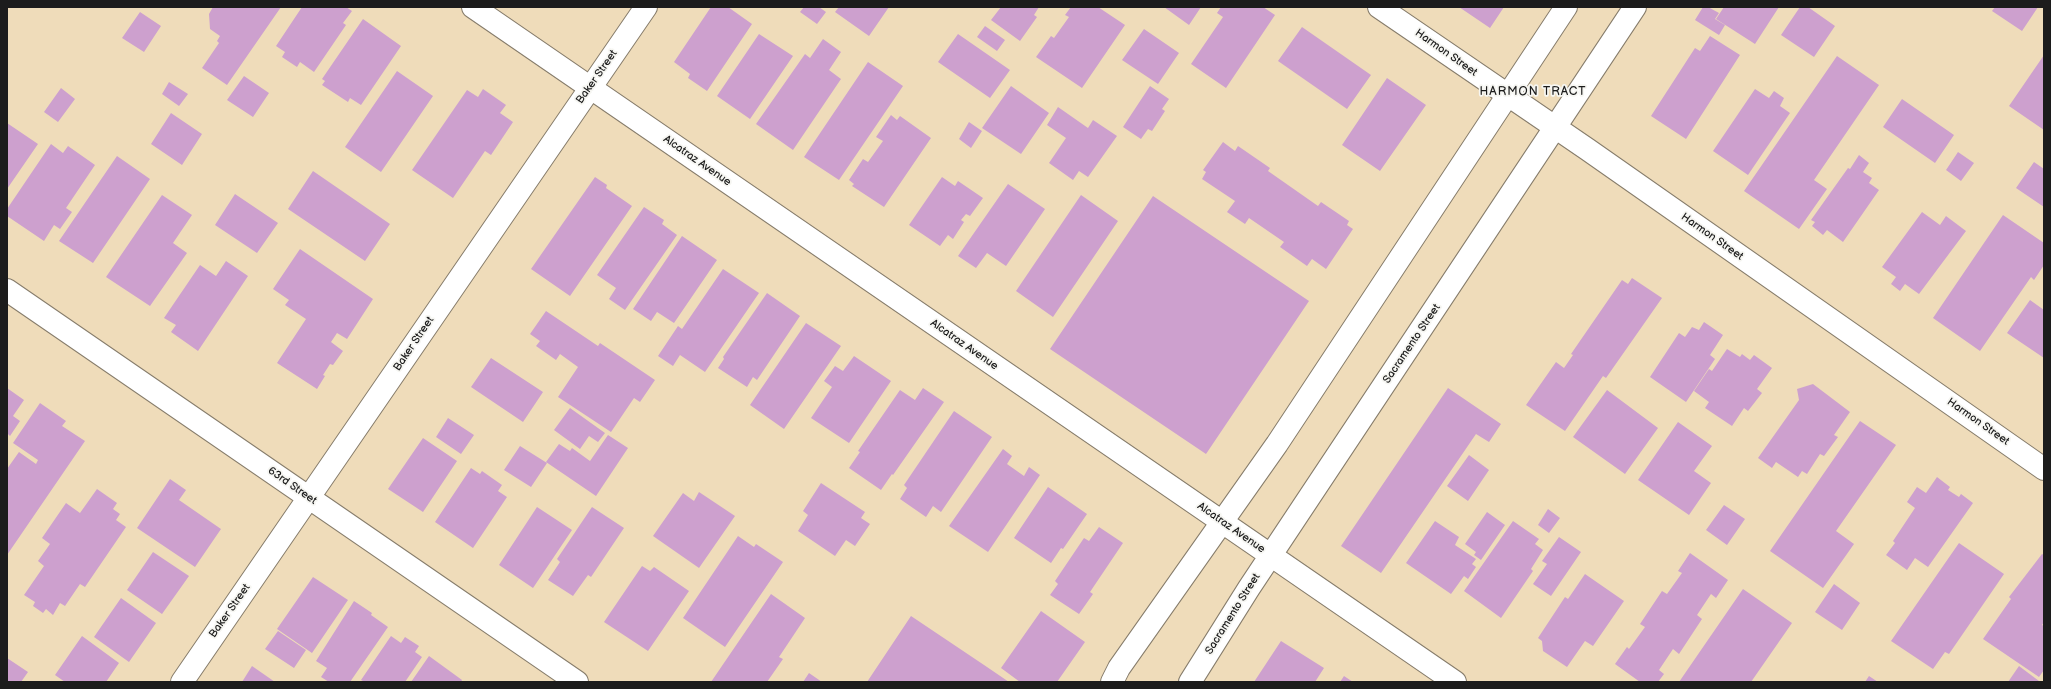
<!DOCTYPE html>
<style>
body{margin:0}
#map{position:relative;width:2051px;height:689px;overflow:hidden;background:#efdcba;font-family:"Balsamiq Sans",sans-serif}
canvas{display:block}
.frame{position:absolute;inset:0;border:8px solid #1c1c1c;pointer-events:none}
</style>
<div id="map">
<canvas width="2051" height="689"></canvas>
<div class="frame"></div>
</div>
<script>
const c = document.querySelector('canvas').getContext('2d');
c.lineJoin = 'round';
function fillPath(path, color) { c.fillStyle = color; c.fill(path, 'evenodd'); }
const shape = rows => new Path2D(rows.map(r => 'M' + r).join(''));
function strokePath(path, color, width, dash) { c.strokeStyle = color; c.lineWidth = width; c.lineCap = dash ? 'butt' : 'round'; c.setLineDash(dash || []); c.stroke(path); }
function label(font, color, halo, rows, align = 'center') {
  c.font = font + ' "Balsamiq Sans",sans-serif'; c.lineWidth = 3.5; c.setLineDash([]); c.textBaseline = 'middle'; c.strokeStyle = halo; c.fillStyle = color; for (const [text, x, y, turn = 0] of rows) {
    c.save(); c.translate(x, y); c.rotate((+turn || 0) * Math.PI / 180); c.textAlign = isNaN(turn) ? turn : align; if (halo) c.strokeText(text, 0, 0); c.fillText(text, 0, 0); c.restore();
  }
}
const building = shape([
 [213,7,281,7,227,85,202,68,219,43,217,41,220,36,210,29,209,14],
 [302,7,346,7,352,11,343,23,346,25,314,72,300,62,297,67,282,57,285,52,276,46],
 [711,7,728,7,752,24,707,91,688,78,690,74,674,62],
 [804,7,819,7,826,12,817,24,800,12],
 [839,7,889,7,869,36,835,12],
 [1001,7,1039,7,1034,15,1037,17,1020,41,991,20],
 [1071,7,1098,7,1125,25,1082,88,1036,57,1051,36,1054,38,1069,17,1065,15],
 [1164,7,1201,7,1189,25],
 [1221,7,1263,7,1275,15,1226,88,1191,64,1223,17,1217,13],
 [1459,7,1504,7,1490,28],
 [1703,7,1708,7,1719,13,1715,19,1725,25,1719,35,1695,20],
 [1724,7,1779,7,1755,44,1716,19],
 [1800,7,1808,7,1835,26,1814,57,1781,35],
 [1995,7,2038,7,2022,31,1992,11],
 [140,12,161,26,144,52,122,38],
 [363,19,401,46,361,105,350,98,348,102,322,85,325,81,322,79],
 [985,26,1005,40,997,51,977,37],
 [1302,27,1371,75,1347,109,1278,61],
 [1144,29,1179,53,1158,84,1122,60],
 [759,34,793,56,750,119,717,96],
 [958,34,1010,70,990,98,938,62],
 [1710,36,1740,55,1686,139,1651,116,1695,48,1700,51],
 [823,39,841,52,829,70,841,79,793,150,756,124,805,54,810,58],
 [2044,55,2044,130,2009,106],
 [1837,56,1879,85,1814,180,1827,189,1799,229,1744,191],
 [868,62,903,86,839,180,804,157],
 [397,71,433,96,381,172,345,147],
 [244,76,269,93,253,117,227,100],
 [1387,78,1426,105,1380,171,1342,145],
 [169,82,188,94,179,106,162,94],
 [1011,86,1049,113,1021,154,982,128],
 [1150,86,1169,99,1162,109,1165,111,1152,131,1148,129,1141,139,1123,127],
 [61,88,75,99,58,122,44,112],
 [483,89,506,105,500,113,513,122,491,155,485,151,453,198,412,170,467,90,478,97],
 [1755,89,1769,98,1774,91,1784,98,1780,106,1790,113,1748,175,1713,151],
 [1902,99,1954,135,1935,163,1883,127],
 [1058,107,1088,128,1093,120,1117,136,1088,177,1079,171,1073,180,1049,163,1066,138,1047,125],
 [171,113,202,134,182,165,151,144],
 [891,115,897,120,900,116,931,138,884,207,852,186,854,184,849,180,863,159,868,162,883,141,876,137],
 [969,122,982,131,971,148,959,139],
 [7,123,38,144,7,189],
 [1223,142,1235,151,1238,146,1270,168,1268,171,1318,206,1321,202,1349,221,1347,225,1353,229,1326,269,1312,259,1307,266,1280,247,1284,242,1249,218,1245,224,1227,212,1235,201,1202,179,1206,172,1203,170],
 [51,144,63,153,68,146,95,165,66,208,72,212,60,229,54,225,44,241,7,216,7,209],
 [1958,152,1974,163,1961,181,1946,170],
 [1859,155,1869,163,1863,172,1872,178,1869,183,1879,190,1843,242,1827,230,1823,235,1812,226,1815,222,1811,220,1848,168,1850,169],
 [117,156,150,179,93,263,59,241],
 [2034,162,2044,169,2044,207,2016,188],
 [313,171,390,224,365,261,288,209],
 [595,177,607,185,606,188,632,206,570,296,531,269],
 [942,177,955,186,958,181,983,198,970,216,966,214,961,220,964,222,953,239,948,235,940,246,909,225],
 [1008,184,1045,209,1006,266,987,253,976,268,958,256],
 [235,194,278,223,257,253,215,225],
 [162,195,192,215,173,243,187,253,150,306,106,277],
 [1081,195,1118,221,1053,317,1016,291],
 [1153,196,1309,301,1206,454,1050,349],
 [644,207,664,220,662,224,677,235,625,310,609,299,616,288,597,275],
 [1922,212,1940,225,1946,216,1966,231,1919,294,1905,284,1900,291,1891,284,1896,277,1882,267],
 [2003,215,2044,243,2044,265,2034,280,2031,277,1980,351,1933,318],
 [682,236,717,260,674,323,657,312,651,321,633,309],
 [300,249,373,299,347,339,337,333,331,342,343,351,333,365,330,364,323,375,325,376,317,389,277,363,306,319,285,305,289,300,273,289],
 [226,261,248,276,198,351,171,332,176,325,164,318,200,265,216,276],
 [723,269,759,293,705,372,680,355,673,366,658,356,678,326,682,329],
 [1632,278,1662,298,1606,378,1603,376,1565,431,1526,405,1556,362,1564,368,1573,355,1571,354,1622,280,1628,284],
 [767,293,800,316,757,380,753,377,747,387,718,368,724,359,723,357],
 [2030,300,2044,310,2044,358,2007,333],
 [546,311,598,346,600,343,655,380,640,402,634,398,611,432,558,397,578,367,560,354,556,360,536,346,540,341,530,334],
 [1704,322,1723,335,1710,355,1715,359,1686,402,1650,377,1679,333,1685,337,1692,327,1699,330],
 [806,323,841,346,784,429,750,405],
 [1727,349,1740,357,1742,354,1750,360,1754,355,1772,368,1757,389,1762,393,1748,411,1744,408,1732,426,1705,408,1709,402,1694,391,1709,369,1712,371],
 [854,356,891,381,849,443,811,418,832,387,824,381,835,366,843,371],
 [491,358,543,392,523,422,471,387],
 [1813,384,1850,412,1834,435,1838,437,1824,456,1820,454,1807,474,1802,471,1798,477,1776,462,1772,468,1758,458,1799,400,1797,389],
 [7,388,24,400,13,416,20,421,10,436,7,433],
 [923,388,944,402,893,475,892,474,881,490,849,468,860,452,858,451,900,390,915,400],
 [1448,388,1501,424,1489,442,1476,434,1381,573,1341,546],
 [1607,390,1658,428,1625,474,1573,437],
 [40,403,66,421,62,426,85,441,7,555,7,469,19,452,36,464,38,460,13,443],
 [570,408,605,433,598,442,589,436,580,449,554,430],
 [954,411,992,437,941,512,933,506,926,517,900,499,907,488,904,485],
 [448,418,474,435,461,454,436,437],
 [1860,421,1896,445,1836,531,1854,544,1823,588,1770,551],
 [1678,422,1712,446,1694,471,1711,483,1689,515,1638,480],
 [608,435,628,448,596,496,546,462,559,444,570,451,572,448,590,461],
 [423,438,457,461,423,512,388,489],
 [520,446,547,463,531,487,504,470],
 [1003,449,1012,456,1007,464,1024,476,1029,467,1040,475,988,552,949,526],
 [1469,455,1489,470,1468,501,1447,486],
 [471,468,480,474,482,471,502,485,498,491,507,497,473,548,435,522],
 [1937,477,1950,487,1948,490,1959,497,1961,494,1973,503,1928,567,1915,558,1907,570,1886,555,1895,543,1893,541,1915,508,1907,502,1917,487,1926,493],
 [170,479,186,490,179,500,221,529,195,567,137,528],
 [821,483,865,512,861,518,870,524,855,546,846,540,835,556,798,531,808,515,803,511],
 [1048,487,1087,514,1063,549,1061,548,1051,563,1014,538],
 [97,489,117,503,113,509,120,514,116,520,126,527,85,587,80,584,65,606,60,603,53,615,46,609,43,613,33,606,35,602,24,595,44,566,38,561,50,544,42,538,66,503,80,513],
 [699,492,735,516,699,568,653,536,683,493,694,501],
 [1724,505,1745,519,1727,545,1706,530],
 [537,507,572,530,533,588,499,565],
 [592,507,624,528,591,577,588,575,573,596,548,580,560,562,557,559],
 [1548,509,1560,518,1549,533,1538,525],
 [1487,512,1505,525,1481,560,1474,555,1476,552,1465,544],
 [1435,521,1459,537,1455,545,1476,559,1472,564,1476,567,1468,579,1464,576,1451,594,1406,563],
 [1513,521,1539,539,1535,544,1543,550,1531,569,1533,571,1501,618,1464,591],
 [1099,527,1123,543,1090,592,1093,594,1079,614,1050,595,1058,584,1055,581,1084,538,1089,541],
 [738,536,754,547,756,544,783,562,725,647,683,618],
 [1559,537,1581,552,1551,596,1533,584,1547,564,1542,561],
 [1959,543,2004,574,1949,654,1945,652,1933,669,1891,641],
 [153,552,189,576,162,614,127,590],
 [1690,553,1728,580,1716,598,1711,594,1697,615,1702,619,1679,654,1673,649,1659,670,1664,674,1658,682,1640,682,1615,664,1627,647,1629,649,1645,627,1640,624,1662,591,1667,594,1682,573,1678,571],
 [2042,554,2044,555,2044,622,2042,625,2044,626,2044,670,2039,677,1983,639,2011,599,2009,597],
 [642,566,650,571,654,567,689,591,648,651,604,622],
 [1585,574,1624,601,1593,646,1585,641,1567,667,1543,651,1542,641,1538,638,1565,597,1568,599],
 [313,577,348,600,312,653,277,629],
 [1834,584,1860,603,1842,630,1815,612],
 [1743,589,1792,623,1751,682,1679,682],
 [771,594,805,618,779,657,783,659,767,682,711,682],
 [121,598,156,623,129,662,94,637],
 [354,601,372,613,371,615,388,627,350,682,329,682,321,677,327,668,316,661],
 [1041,611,1085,642,1057,682,1020,682,1001,668],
 [911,616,987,667,1009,682,867,682],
 [278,631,306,650,294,668,265,649],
 [82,636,119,663,106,682,65,682,55,675],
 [391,636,401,643,405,637,419,646,415,652,422,657,405,682,365,682,361,680],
 [1281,641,1324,668,1315,682,1254,682],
 [429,656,462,680,461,682,411,682],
 [7,658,28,672,21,682,7,682],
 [252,666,275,682,242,682],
 [2019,666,2039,681,2038,682,2008,682],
 [809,673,822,682,803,682],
 [1344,676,1353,682,1340,682],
 [1869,676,1878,682,1865,682]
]);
const street = shape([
 [1379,7,1587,149,2044,469],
 [7,290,577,682],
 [182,682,646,7]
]);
const secondary = shape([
 [473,7,1455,682],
 [1112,682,1119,668,1277,444,1566,7],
 [1190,682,1249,588,1635,7]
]);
const streetNames = [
 ["Harmon Street",1446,53,35],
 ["Baker Street",597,77,-55],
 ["Alcatraz Avenue",697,161,35],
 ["Harmon Street",1712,237,35],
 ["Baker Street",414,344,-56],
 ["Sacramento Street",1412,344,-56],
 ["Alcatraz Avenue",964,345,35],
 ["Harmon Street",1978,422,35],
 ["63rd Street",292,486,35],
 ["Alcatraz Avenue",1231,528,35],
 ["Baker Street",230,611,-55],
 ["Sacramento Street",1233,614,-58]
];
const neighbourhoodNames = [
 ["HARMON TRACT",1533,92]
];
fillPath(building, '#cda0ce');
strokePath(street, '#867c6b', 24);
strokePath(secondary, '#867c6b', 24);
strokePath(street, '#fff', 22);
strokePath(secondary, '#fff', 22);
label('11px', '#1c1c1c', '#f6f6f2', streetNames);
c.letterSpacing = '1px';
label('12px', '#1c1c1c', '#f6f6f2', neighbourhoodNames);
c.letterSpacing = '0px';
</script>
